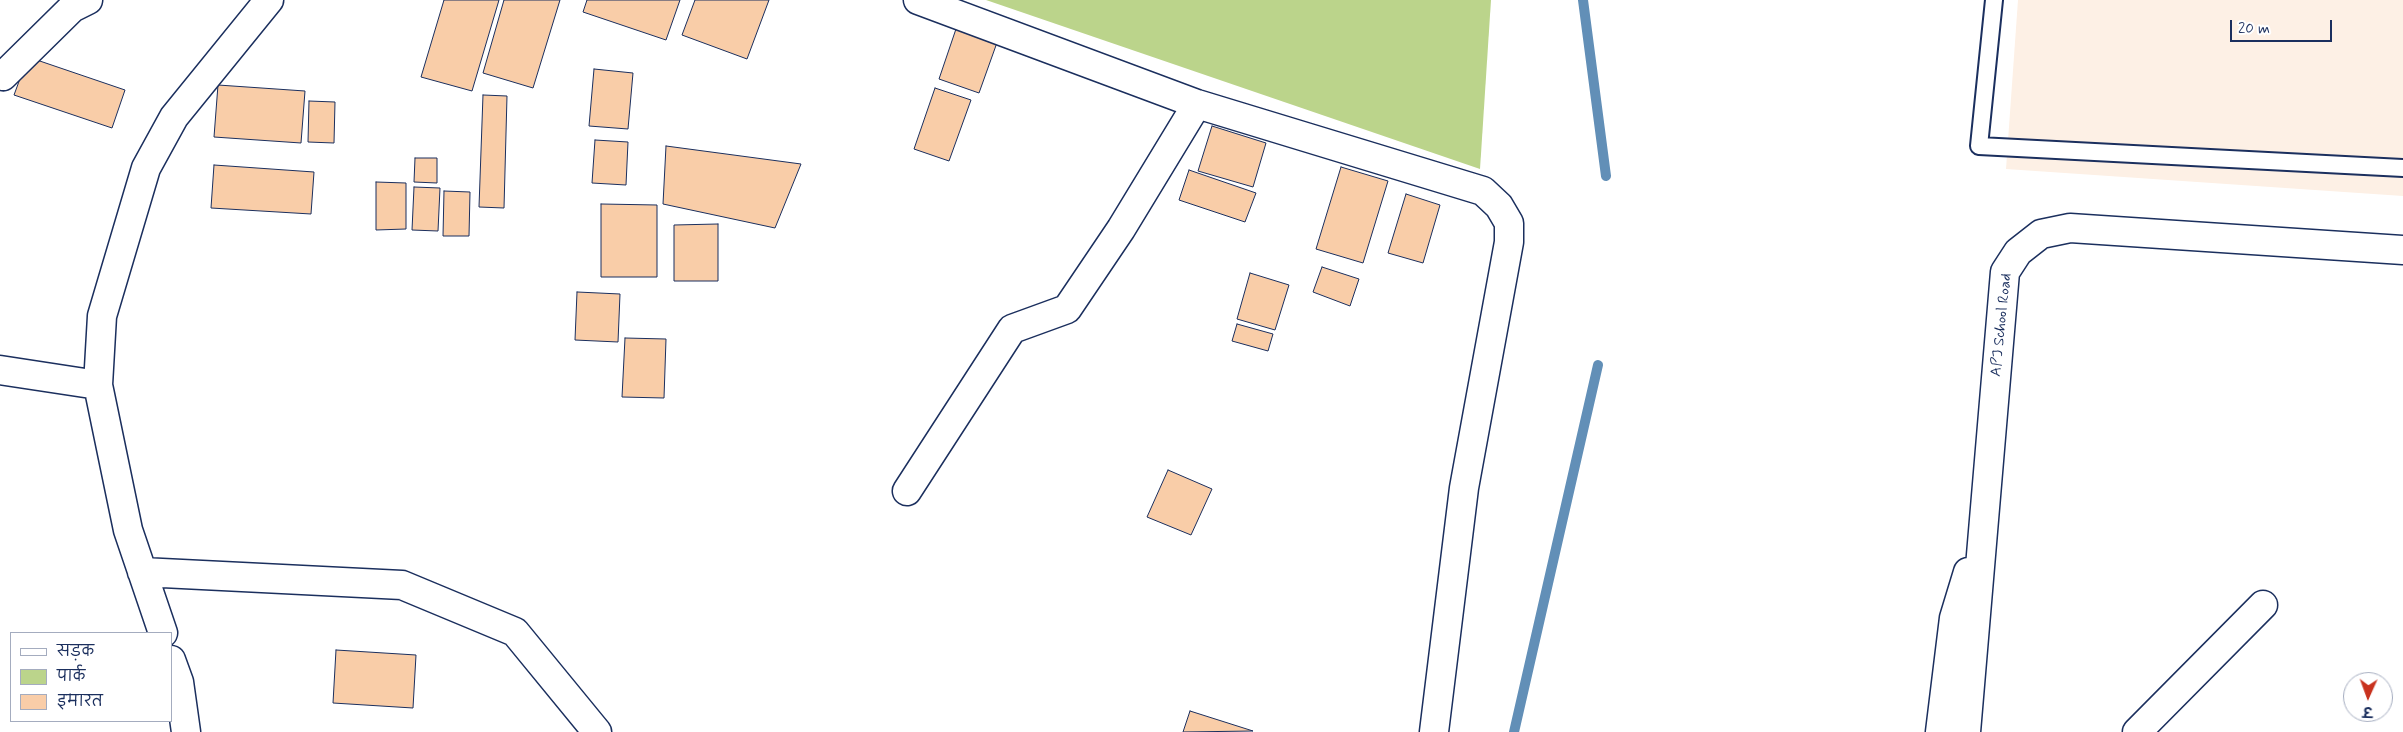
<!DOCTYPE html>
<meta charset="utf-8">
<style>
body{margin:0}
#map{position:relative;width:2403px;height:732px;overflow:hidden;background:#fff;font-family:Mynerve,"Playpen Sans Deva",sans-serif}
canvas{display:block}
.legend{position:absolute;left:10px;top:632px;width:162px;height:90px;box-sizing:border-box;background:#fff;border:1px solid #a4acbf;margin:0;padding:6px 9px;list-style:none;font-size:15px;color:#1b2f5e}
.legend li{display:flex;align-items:center;gap:10px;height:25px}
.legend b{width:25px;border:1px solid #a4acbf}
.north{position:absolute;left:2343px;top:672px;width:50px;height:50px;box-sizing:border-box;background:#fff;border:1px solid #a4acbf;border-radius:50%;rotate:182deg;font-size:14px;font-weight:700;line-height:20px;text-align:center;color:#1b2f5e}
.north::after{content:'';display:block;margin:auto;width:18px;height:22px;background:#c8321e;clip-path:polygon(50% 0,100% 100%,50% 72%,0 100%)}
.scale{position:absolute;left:2230px;top:20px;width:102px;height:22px;box-sizing:border-box;border:2px solid #1b2f5e;border-top:0;padding-left:6px;font-size:15px;line-height:18px;white-space:nowrap;color:#1b2f5e;-webkit-text-stroke:4px #fff;paint-order:stroke}
</style>
<div id="map">
<canvas width="2403" height="732"></canvas>
<ul class="legend">
<li><b style="height:6px;background:#fff"></b>सड़क</li>
<li><b style="height:14px;background:#bbd48b"></b>पार्क</li>
<li><b style="height:14px;background:#f9cda8"></b>इमारत</li>
</ul>
<div class="north">उ</div>
<div class="scale">20 m</div>
</div>
<script>
const c = document.querySelector('canvas').getContext('2d');
c.lineJoin = 'round';
function fillPath(path, color) { c.fillStyle = color; c.fill(path, 'evenodd'); }
const shape = rows => new Path2D(rows.map(r => 'M' + r).join(''));
function strokePath(path, color, width, dash) { c.strokeStyle = color; c.lineWidth = width; c.lineCap = dash ? 'butt' : 'round'; c.setLineDash(dash || []); c.stroke(path); }
function label(font, color, halo, rows, align = 'center') {
  c.font = font + ' Mynerve,sans-serif'; c.lineWidth = 4; c.setLineDash([]); c.textBaseline = 'middle'; c.strokeStyle = halo; c.fillStyle = color; for (const [text, x, y, turn = 0] of rows) {
    c.save(); c.translate(x, y); c.rotate((+turn || 0) * Math.PI / 180); c.textAlign = isNaN(turn) ? turn : align; if (halo) c.strokeText(text, 0, 0); c.fillText(text, 0, 0); c.restore();
  }
}
const built = shape([
 [2018,0,2403,0,2403,196,2006,169]
]);
const green = shape([
 [986,0,1491,0,1480,169]
]);
const stream = shape([
 [1583,0,1606,176],
 [1514,732,1598,365]
]);
const building = shape([
 [444,0,499,0,472,91,421,77,444,0],
 [504,0,560,0,533,88,483,73,504,0],
 [587,0,680,0,666,40,583,12,587,0],
 [695,0,769,0,747,59,682,35,695,0],
 [958,23,999,37,979,93,939,79,958,23],
 [28,57,125,90,112,128,14,95,28,57],
 [594,69,633,73,628,129,589,126,594,69],
 [218,85,305,91,301,143,214,137,218,85],
 [935,88,971,100,949,161,914,149,935,88],
 [483,95,507,96,504,208,479,207,483,95],
 [309,101,335,102,334,143,308,142,309,101],
 [1212,126,1266,143,1253,187,1198,171,1212,126],
 [595,140,628,142,626,185,592,183,595,140],
 [666,146,801,164,775,228,663,204,666,146],
 [415,158,437,158,437,183,414,182,415,158],
 [214,165,314,172,311,214,211,208,214,165],
 [1341,167,1388,181,1363,263,1316,249,1341,167],
 [1189,170,1256,193,1245,222,1179,200,1189,170],
 [376,182,406,183,406,229,376,230,376,182],
 [414,187,440,188,438,231,412,230,414,187],
 [444,191,470,192,469,236,443,236,444,191],
 [1406,194,1440,205,1423,263,1388,253,1406,194],
 [601,204,657,205,657,277,601,277,601,204],
 [718,224,718,281,674,281,674,225,718,224],
 [1322,267,1359,279,1350,306,1313,292,1322,267],
 [1250,273,1289,285,1275,330,1237,319,1250,273],
 [577,292,620,294,618,342,575,340,577,292],
 [1237,324,1273,334,1268,351,1232,341,1237,324],
 [625,338,666,339,664,398,622,397,625,338],
 [1168,470,1212,489,1191,535,1147,517,1168,470],
 [336,650,416,655,413,708,333,703,336,650],
 [1190,711,1253,731,1183,732,1190,711]
]);
const service = shape([
 [1994,0,1979,146,2403,168]
]);
const minor = shape([
 [918,0,1197,104,1483,191,1499,206,1509,223,1509,242,1464,488,1434,732],
 [0,75,3,76,72,8,88,0],
 [0,370,98,385],
 [907,491,1012,329,1067,309,1121,229,1197,104],
 [142,572,402,585,515,632,597,732],
 [163,633,128,530,98,385,102,316,146,168,174,117,269,0],
 [171,660,179,682,186,732],
 [2137,732,2263,605]
]);
const tertiary = shape([
 [1940,732,1954,618,1968,572],
 [1966,732,2005,272,2018,252,2041,234,2070,228,2403,250]
]);
const streetNames = [
 ["APJ School Road",2002,325,-84]
];
fillPath(built, '#fdf0e5');
fillPath(green, '#bbd48b');
strokePath(stream, '#628fb7', 10);
fillPath(building, '#f9cda8');
strokePath(building, '#1b2f5e', 1);
strokePath(service, '#1b2f5e', 20);
strokePath(minor, '#1b2f5e', 31);
strokePath(tertiary, '#1b2f5e', 31);
strokePath(service, '#fff', 16);
strokePath(minor, '#fff', 28);
strokePath(tertiary, '#fff', 28);
label('15px', '#1b2f5e', '#fff', streetNames);
</script>
